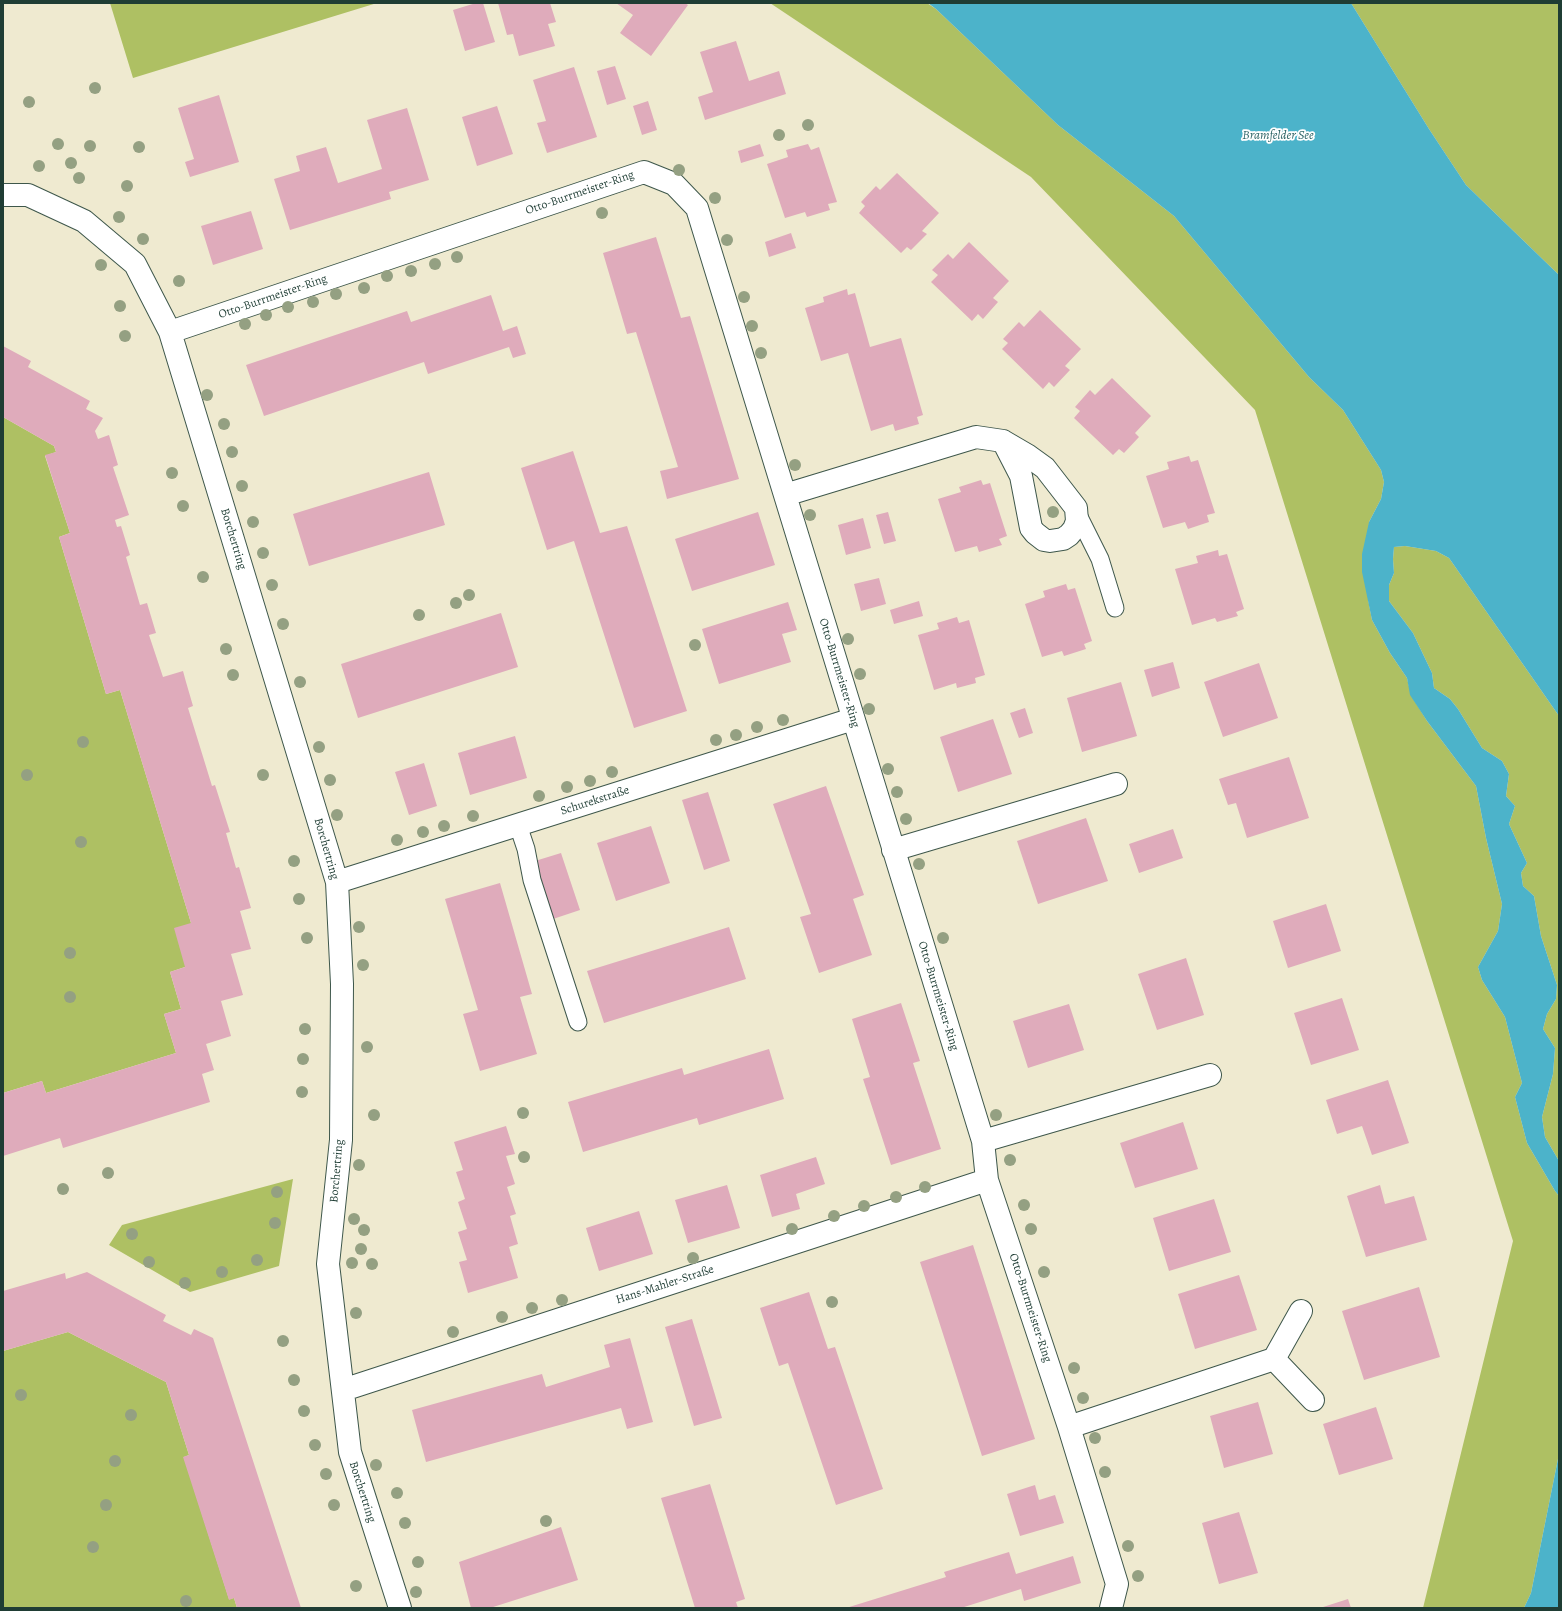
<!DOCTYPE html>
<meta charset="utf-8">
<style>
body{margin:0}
#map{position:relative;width:1562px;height:1611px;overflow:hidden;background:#efead0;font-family:Alegreya,serif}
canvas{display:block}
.frame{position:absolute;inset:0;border:4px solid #1f3d34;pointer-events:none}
</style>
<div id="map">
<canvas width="1562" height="1611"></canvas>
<div class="frame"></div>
</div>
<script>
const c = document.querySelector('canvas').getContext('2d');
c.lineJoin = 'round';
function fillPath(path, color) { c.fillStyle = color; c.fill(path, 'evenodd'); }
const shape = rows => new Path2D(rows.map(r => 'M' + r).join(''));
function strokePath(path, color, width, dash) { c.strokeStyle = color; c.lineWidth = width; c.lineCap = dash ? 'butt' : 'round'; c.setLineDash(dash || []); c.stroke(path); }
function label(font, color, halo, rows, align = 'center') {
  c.font = font + ' Alegreya,serif'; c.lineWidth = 3.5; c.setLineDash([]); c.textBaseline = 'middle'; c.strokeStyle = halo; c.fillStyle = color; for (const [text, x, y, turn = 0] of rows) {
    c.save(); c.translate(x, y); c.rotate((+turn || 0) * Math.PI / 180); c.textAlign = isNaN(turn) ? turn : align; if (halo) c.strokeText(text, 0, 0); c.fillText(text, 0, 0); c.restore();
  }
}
const green = shape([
 [110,3,377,3,133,78],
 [770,3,927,3,936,9,1058,125,1174,216,1309,377,1343,410,1381,470,1384,482,1381,499,1369,522,1368,599,1372,620,1390,653,1407,678,1411,695,1427,721,1476,786,1486,838,1502,904,1498,931,1478,967,1482,980,1505,1017,1522,1083,1515,1097,1527,1143,1555,1191,1559,1196,1559,1454,1531,1593,1524,1608,1423,1608,1513,1241,1255,410,1031,177],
 [1351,3,1559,3,1559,275,1466,185,1429,129],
 [3,417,54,446,56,452,45,456,70,533,59,537,106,694,120,690,191,923,185,967,170,972,181,1009,164,1014,176,1053,46,1093,42,1081,3,1093],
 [1405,546,1436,551,1449,558,1559,716,1559,1161,1545,1137,1542,1117,1553,1074,1555,1048,1543,1029,1547,1014,1556,999,1557,985,1541,936,1534,896,1523,886,1521,873,1527,863,1509,824,1515,806,1506,796,1509,774,1502,761,1482,748,1458,709,1450,699,1434,688,1432,673,1413,633,1389,601,1389,585,1394,573,1393,559,1394,547],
 [293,1179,279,1266,190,1292,109,1245,122,1225],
 [68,1332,166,1382,189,1455,184,1457,229,1599,234,1598,237,1608,3,1608,3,1351]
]);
const water = shape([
 [928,3,1351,3,1429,129,1466,185,1559,275,1559,716,1449,558,1436,551,1405,546,1394,547,1393,559,1394,573,1389,585,1389,601,1413,633,1432,673,1434,688,1450,699,1458,709,1482,748,1502,761,1509,774,1506,796,1515,806,1509,824,1527,863,1521,873,1523,886,1534,896,1541,936,1557,985,1556,999,1547,1014,1543,1029,1555,1048,1553,1074,1542,1117,1545,1137,1559,1161,1559,1196,1555,1191,1527,1143,1515,1097,1522,1083,1505,1017,1482,980,1478,967,1498,931,1502,904,1486,838,1476,786,1427,721,1410,695,1407,678,1390,653,1372,620,1362,572,1362,554,1369,522,1381,499,1384,482,1381,470,1343,410,1309,377,1174,216,1058,125,936,9],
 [1559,1454,1559,1608,1524,1608,1531,1593]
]);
const building = shape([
 [476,3,483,3,495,42,465,51,453,10],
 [498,3,550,3,556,22,548,24,555,46,519,56,513,34,507,35],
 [616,3,685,3,688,5,651,56,620,33,633,15],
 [736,41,749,81,779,71,786,94,705,120,698,97,713,92,700,52],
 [615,66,626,99,607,105,597,71],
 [574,67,597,137,547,153,537,123,546,121,533,80],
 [219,95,239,162,190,177,185,162,194,159,178,108],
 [648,101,657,130,642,135,633,106],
 [497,106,513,154,477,166,462,117],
 [407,108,429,180,389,192,391,199,290,230,274,179,300,171,296,156,326,147,338,183,382,169,367,120],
 [760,144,764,156,741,163,738,151],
 [808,144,811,150,819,147,837,202,828,204,830,210,807,217,805,212,785,218,767,164,788,157,786,150],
 [897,173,939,213,922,231,927,234,911,250,907,247,901,253,859,213,865,206,861,202,876,186,880,190],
 [251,211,263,249,213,265,201,226],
 [791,233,796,248,769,257,765,242],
 [656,237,681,318,690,316,739,479,667,499,660,471,678,467,636,332,627,334,603,253],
 [969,242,1009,281,993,298,998,302,983,319,978,314,972,321,931,282,938,275,932,270,948,254,953,259],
 [847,289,848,295,855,293,870,347,901,338,923,415,917,417,919,424,895,431,893,424,871,431,848,353,821,361,805,308,824,302,823,297],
 [491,295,503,331,517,326,526,354,513,358,509,347,428,374,424,362,264,416,246,365,407,311,411,322],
 [1040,310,1081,349,1065,366,1070,370,1054,387,1049,382,1043,389,1002,349,1008,343,1003,339,1019,322,1024,327],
 [3,346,31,361,28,367,90,401,86,409,103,418,95,431,98,439,109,435,118,465,113,467,129,515,115,520,117,527,121,526,130,555,126,557,140,605,147,603,156,633,149,635,163,677,183,671,186,682,193,706,188,708,212,786,215,785,230,832,226,833,236,868,239,867,251,908,240,911,251,949,231,954,243,995,221,1001,231,1036,206,1044,214,1070,202,1074,210,1102,63,1148,60,1138,3,1156,3,1093,42,1081,46,1093,176,1053,164,1014,181,1009,170,972,185,967,174,928,191,923,120,690,106,694,59,537,70,533,45,455,56,452,54,446,3,417],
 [1112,378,1151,416,1135,433,1139,437,1124,453,1119,449,1113,455,1074,418,1080,411,1075,407,1090,390,1095,395],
 [573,451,600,533,627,526,687,711,634,728,574,541,547,550,521,468],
 [1189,456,1191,462,1198,460,1215,513,1207,515,1209,522,1188,529,1185,522,1163,528,1146,476,1169,469,1167,462],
 [429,472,445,525,309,566,293,514],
 [981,480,983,485,990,483,1007,536,999,539,1002,545,979,552,977,546,955,552,938,499,961,492,959,487],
 [758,512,775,565,692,591,675,539],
 [888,512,896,541,884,544,876,515],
 [863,518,871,548,846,555,838,525],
 [1218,550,1219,556,1227,554,1244,609,1236,612,1238,616,1217,622,1215,618,1192,625,1175,569,1198,563,1196,556],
 [879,578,886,604,861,611,854,584],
 [1066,584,1068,590,1075,588,1092,641,1084,644,1086,649,1064,656,1062,651,1042,657,1025,604,1045,597,1043,591],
 [919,601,923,616,894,624,890,610],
 [788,602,797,630,782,634,791,662,719,684,702,629],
 [501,613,518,667,358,718,341,664],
 [957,617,959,623,969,620,985,675,975,678,976,683,957,688,956,683,934,690,918,635,939,629,937,623],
 [1173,662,1180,688,1152,697,1144,670],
 [1259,663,1278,718,1223,737,1204,682],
 [1121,682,1137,736,1082,752,1067,698],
 [1025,708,1033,733,1019,738,1010,713],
 [993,719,1012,774,958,792,940,737],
 [515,736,527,778,470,795,458,753],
 [1289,757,1309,818,1247,838,1236,803,1228,805,1219,779],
 [424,763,437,806,409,815,395,772],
 [826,786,864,895,853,899,872,955,819,973,800,917,811,914,773,804],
 [708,792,730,861,704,870,682,800],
 [1086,818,1108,881,1038,904,1017,841],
 [651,826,670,883,616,901,597,843],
 [1173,829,1183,858,1139,873,1129,844],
 [561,853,580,910,553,919,535,861],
 [500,883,532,994,520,997,537,1054,480,1071,463,1014,478,1010,445,899],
 [1326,904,1341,951,1288,968,1273,921],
 [729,927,746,979,604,1023,587,971],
 [1186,958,1204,1015,1157,1030,1138,974],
 [1342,998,1359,1050,1311,1065,1294,1013],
 [901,1003,920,1061,913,1063,941,1149,891,1165,863,1079,870,1077,852,1019],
 [1069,1004,1084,1050,1028,1068,1013,1021],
 [769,1049,784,1099,699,1125,697,1118,583,1152,568,1102,682,1068,684,1075],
 [1388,1080,1409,1143,1372,1155,1362,1126,1337,1134,1326,1100],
 [1183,1122,1198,1169,1135,1188,1120,1143],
 [506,1126,515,1154,506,1156,515,1184,507,1187,516,1214,510,1216,518,1244,509,1247,518,1278,468,1293,459,1262,467,1260,458,1232,467,1229,458,1202,465,1199,456,1172,463,1170,454,1142],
 [816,1157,825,1184,796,1194,800,1209,772,1217,760,1175],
 [727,1185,740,1228,688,1243,675,1200],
 [1380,1185,1385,1204,1414,1196,1427,1240,1366,1257,1347,1196],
 [1214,1199,1231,1252,1169,1271,1153,1218],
 [639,1211,653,1254,599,1271,586,1228],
 [973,1245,1035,1439,982,1456,920,1262],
 [87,1272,166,1315,163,1321,191,1335,194,1329,213,1338,301,1608,237,1608,234,1598,229,1600,183,1457,189,1455,166,1382,68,1332,3,1351,3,1291,65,1273,66,1279],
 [1239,1275,1257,1330,1195,1349,1178,1294],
 [1419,1287,1440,1357,1364,1380,1342,1311],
 [809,1292,828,1349,835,1347,883,1489,836,1505,788,1363,779,1366,760,1308],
 [692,1319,722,1418,694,1426,665,1327],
 [630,1338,653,1422,627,1429,621,1408,426,1462,412,1410,542,1374,546,1387,610,1367,604,1345],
 [1258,1402,1273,1454,1224,1468,1210,1416],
 [1376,1407,1393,1459,1339,1475,1323,1424],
 [710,1484,745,1599,736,1602,738,1608,695,1608,661,1498],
 [1035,1485,1039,1500,1055,1495,1064,1523,1020,1536,1007,1494],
 [1239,1512,1258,1573,1219,1584,1202,1523],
 [561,1527,578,1580,490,1608,471,1608,459,1562],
 [1009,1552,1016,1574,1073,1556,1081,1583,1024,1601,1021,1589,961,1608,846,1608,946,1577,944,1572],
 [1348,1599,1351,1608,1320,1608]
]);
const service = shape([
 [1077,513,1100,559,1115,608],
 [518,825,526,849,532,880,578,1022]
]);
const minor = shape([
 [3,195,28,195,84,221,135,264,170,332,337,882,342,984,341,1140,328,1264,350,1452,400,1608],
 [170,332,644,172,674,184,697,208,983,1141,987,1180,1069,1427,1117,1584,1111,1608],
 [785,495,976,437,1003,441,1027,455,1045,468,1076,508,1077,521,1074,529,1069,535,1063,539,1050,541,1044,540,1035,533,1031,528,1021,476,1003,441],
 [893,850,1116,784],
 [337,882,853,719],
 [983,1141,1210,1075],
 [1274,1359,1301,1311],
 [343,1390,987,1180],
 [1069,1427,1274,1359,1313,1400]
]);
const trees = [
 [95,88],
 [29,102],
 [808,125],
 [779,135],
 [58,144],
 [90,146],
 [139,147],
 [71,163],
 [39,166],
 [679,170],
 [79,178],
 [127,186],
 [715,198],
 [602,213],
 [119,217],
 [143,239],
 [727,240],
 [457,257],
 [435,264],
 [101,265],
 [411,271],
 [387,276],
 [179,281],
 [364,288],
 [336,294],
 [744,297],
 [313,302],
 [120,306],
 [288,307],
 [266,315],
 [245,324],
 [752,326],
 [125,336],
 [761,353],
 [207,395],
 [224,424],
 [232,452],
 [795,465],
 [172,473],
 [242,486],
 [183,506],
 [1053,512],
 [810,515],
 [253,522],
 [263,553],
 [203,577],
 [272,585],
 [469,595],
 [456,603],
 [419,615],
 [283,624],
 [848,639],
 [695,645],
 [226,649],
 [860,674],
 [233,675],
 [300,682],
 [869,709],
 [783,720],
 [757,727],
 [736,735],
 [716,740],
 [83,742],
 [319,747],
 [888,769],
 [612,772],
 [27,775],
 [263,775],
 [330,780],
 [590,781],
 [567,787],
 [897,792],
 [539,796],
 [337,815],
 [473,816],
 [906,819],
 [444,826],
 [423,832],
 [397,840],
 [81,842],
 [294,861],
 [919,864],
 [299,899],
 [359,927],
 [307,938],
 [943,938],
 [70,953],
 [363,965],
 [70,997],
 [305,1029],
 [367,1047],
 [303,1059],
 [302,1092],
 [523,1113],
 [374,1115],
 [996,1115],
 [524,1157],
 [1010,1160],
 [359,1165],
 [108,1173],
 [925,1187],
 [63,1189],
 [277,1192],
 [896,1197],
 [1024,1205],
 [864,1206],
 [834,1216],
 [354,1219],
 [275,1223],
 [792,1229],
 [1031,1229],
 [364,1230],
 [132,1234],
 [361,1249],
 [693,1258],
 [257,1260],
 [149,1262],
 [352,1263],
 [372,1264],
 [222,1272],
 [1044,1272],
 [185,1283],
 [562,1300],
 [832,1302],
 [532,1308],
 [356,1313],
 [502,1317],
 [453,1332],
 [283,1341],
 [1074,1368],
 [294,1380],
 [21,1395],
 [1083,1398],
 [304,1411],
 [131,1415],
 [1095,1438],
 [315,1445],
 [115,1461],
 [376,1465],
 [1105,1472],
 [326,1474],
 [397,1493],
 [106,1505],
 [334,1505],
 [546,1521],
 [405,1523],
 [1128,1546],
 [93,1547],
 [418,1562],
 [1138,1576],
 [356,1586],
 [416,1592],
 [186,1601]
];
const streetNames = [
 ["Otto-Burrmeister-Ring",580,193,-19],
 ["Otto-Burrmeister-Ring",273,297,-19],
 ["Borchertring",233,539,73],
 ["Otto-Burrmeister-Ring",839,673,73],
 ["Schurekstraße",595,801,-18],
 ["Borchertring",326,849,74],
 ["Otto-Burrmeister-Ring",938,996,73],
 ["Borchertring",337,1171,-85],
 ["Hans-Mahler-Straße",665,1285,-18],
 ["Otto-Burrmeister-Ring",1030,1308,72],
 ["Borchertring",362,1492,72]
];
const waterNames = [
 ["Bramfelder See",1278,136]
];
fillPath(green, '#aec063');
fillPath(water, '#4cb3ca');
fillPath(building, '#dfabbb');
strokePath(service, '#3e574b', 19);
strokePath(minor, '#3e574b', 24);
strokePath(service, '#fff', 17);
strokePath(minor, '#fff', 22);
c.fillStyle = '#94a082';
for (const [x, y] of trees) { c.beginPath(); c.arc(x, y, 6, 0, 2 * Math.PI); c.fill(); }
label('12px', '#1f3d34', '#fff', streetNames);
label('italic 13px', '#2f6668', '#fff', waterNames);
</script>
